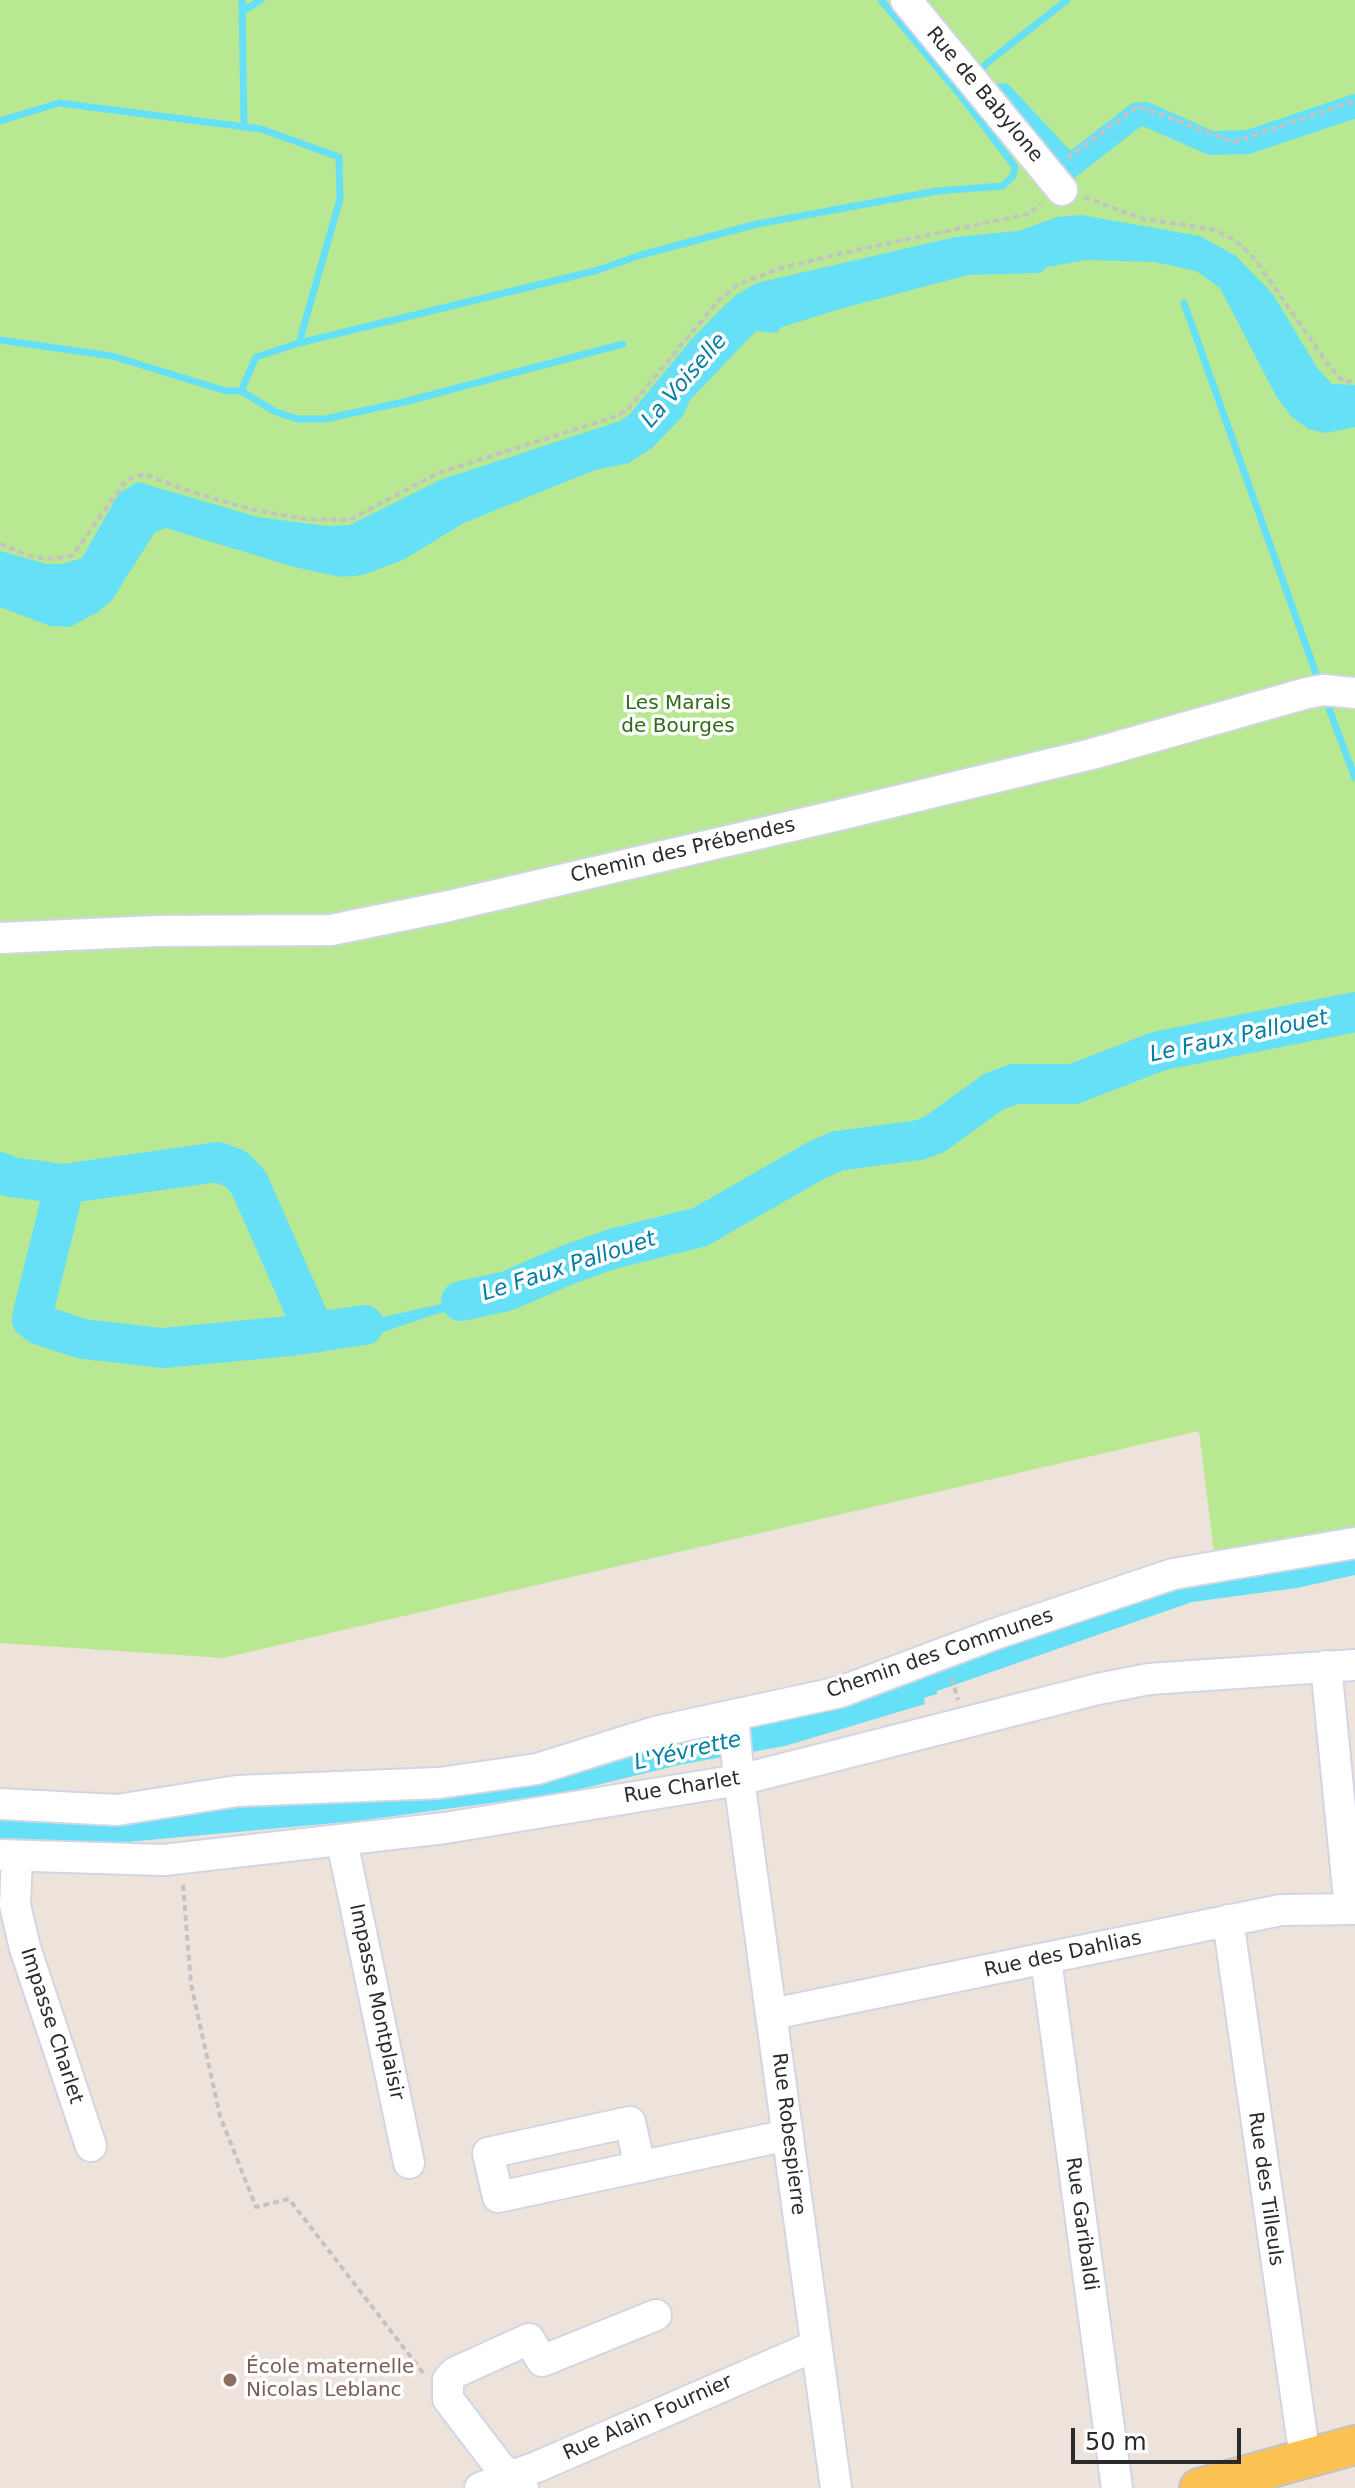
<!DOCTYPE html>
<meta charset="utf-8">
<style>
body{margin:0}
#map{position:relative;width:1355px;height:2488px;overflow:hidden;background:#ede3db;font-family:"DejaVu Sans",sans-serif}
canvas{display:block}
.scale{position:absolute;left:1071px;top:2428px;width:170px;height:36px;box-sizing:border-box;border:4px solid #2a2a2a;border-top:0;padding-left:10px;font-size:24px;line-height:28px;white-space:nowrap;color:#2a2a2a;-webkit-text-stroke:6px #fff;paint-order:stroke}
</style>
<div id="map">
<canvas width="1355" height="2488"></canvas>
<div class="scale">50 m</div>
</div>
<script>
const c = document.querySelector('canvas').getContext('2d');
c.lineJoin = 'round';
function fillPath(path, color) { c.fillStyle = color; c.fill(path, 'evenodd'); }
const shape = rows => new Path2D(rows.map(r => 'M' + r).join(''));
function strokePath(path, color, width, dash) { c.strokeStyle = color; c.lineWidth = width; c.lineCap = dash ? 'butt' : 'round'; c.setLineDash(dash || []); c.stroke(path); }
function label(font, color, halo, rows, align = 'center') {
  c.font = font + ' "DejaVu Sans",sans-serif'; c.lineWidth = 7; c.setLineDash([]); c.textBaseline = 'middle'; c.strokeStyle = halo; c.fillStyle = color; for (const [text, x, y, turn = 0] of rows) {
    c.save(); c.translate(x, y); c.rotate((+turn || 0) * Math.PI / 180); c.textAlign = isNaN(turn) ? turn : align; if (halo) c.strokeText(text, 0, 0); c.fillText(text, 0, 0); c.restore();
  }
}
const green = shape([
 [0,0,1355,0,1355,1569,1217,1578,1199,1431,223,1658,0,1643]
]);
const water = shape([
 [1081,215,1200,236,1236,256,1272,293,1318,369,1332,384,1355,385,1355,427,1326,433,1308,429,1291,416,1276,396,1220,288,1196,271,1154,262,1086,260,1047,267,1040,273,968,275,840,309,782,327,776,333,756,331,690,400,683,416,652,448,629,463,595,470,464,523,403,560,363,575,341,577,294,567,166,528,155,532,112,600,98,612,70,627,50,626,0,607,0,551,47,564,62,564,82,558,119,493,138,482,258,517,327,526,350,525,440,480,620,421,630,414,690,341,721,309,736,295,757,283,955,237,1018,231,1057,217],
 [1355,1016,1355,1027,1164,1063,1077,1094,1013,1094,983,1114,950,1144,931,1151,840,1163,715,1235,630,1255,571,1274,532,1294,436,1314,363,1339,323,1344,233,1348,167,1355,129,1354,96,1349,52,1337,28,1329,22,1323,56,1199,53,1196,0,1181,0,1173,7,1177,63,1186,31,1322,81,1340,155,1350,307,1334,526,1285,610,1248,712,1224,828,1153,929,1138,1003,1086,1072,1083,1164,1049],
 [1355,1554,1355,1575,1297,1588,1192,1602,937,1691,937,1694,924,1698,925,1704,785,1746,683,1764,564,1793,357,1821,115,1843,0,1838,0,1816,250,1799,450,1789,1172,1586]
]);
const stream = shape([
 [242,0,244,126],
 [243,11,261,0],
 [977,75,987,63,1067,0],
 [0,121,59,103,261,129,339,157,340,199,299,343],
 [1184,303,1319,682],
 [0,340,112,356,226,391,241,391,256,357,299,343,595,271,641,255,757,224,937,191,1003,186,1013,176,1015,167,961,96,881,0],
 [241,391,274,411,297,419,325,419,404,402,623,344],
 [1325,698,1355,778]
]);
const canal = shape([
 [1002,95,1069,167,1136,115,1145,114,1211,143,1248,142,1355,106]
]);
const river = shape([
 [0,1172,11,1177,63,1184,218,1162,236,1169,249,1183,315,1333],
 [63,1184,61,1200,33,1313,32,1319,40,1325,83,1339,163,1348,290,1336,364,1325],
 [461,1301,507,1291,567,1265,612,1249,700,1227,815,1161,837,1151,920,1140,935,1134,993,1092,1014,1084,1074,1084,1159,1051,1355,1012]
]);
const path = shape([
 [1067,158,1138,106,1234,142,1355,101],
 [1084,197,1144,219,1212,229,1235,240,1254,258,1330,367,1345,383,1355,379],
 [0,544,33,557,54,559,73,555,126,480,144,474,186,490,250,509,304,519,349,520,438,473,617,416,628,409,719,300,737,285,778,269,847,252,1028,214,1041,204],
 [952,1678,958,1700],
 [183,1885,191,1984,220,2116,256,2207,289,2199,424,2374]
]);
const minor = shape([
 [906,0,1062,190],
 [0,938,157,931,331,930,449,906,839,815,1092,754,1307,693,1323,690,1355,693],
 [1326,1666,1350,1909],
 [733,1716,739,1780,836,2488],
 [0,1804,117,1810,237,1791,439,1783,537,1769,655,1732,840,1692,992,1635,1173,1574,1355,1543],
 [342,1841,409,2163],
 [0,1855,164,1860,445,1828,739,1780,1098,1689,1149,1679,1355,1665],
 [17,1856,15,1905,25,1948,91,2146],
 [1228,1920,1305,2458],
 [1046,1959,1117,2488],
 [772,2014,1281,1910,1355,1909],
 [640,2167,630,2122,488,2153,498,2197,788,2135],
 [480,2488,539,2466,815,2346],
 [523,2488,499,2466,448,2399,448,2380,454,2373,529,2339,542,2361,656,2315]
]);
const major = shape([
 [1199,2488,1355,2445]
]);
const markers = [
 [230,2380,8,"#8d6e63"]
];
const streetNames = [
 ["Rue de Babylone",984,95,50],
 ["Chemin des Prébendes",683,851,-13],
 ["Chemin des Communes",940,1654,-19],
 ["Rue Charlet",682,1788,-9],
 ["Rue des Dahlias",1063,1955,-12],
 ["Impasse Montplaisir",376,2002,78],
 ["Impasse Charlet",51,2026,72],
 ["Rue Robespierre",788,2134,83],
 ["Rue des Tilleuls",1265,2189,82],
 ["Rue Garibaldi",1081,2224,82],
 ["Rue Alain Fournier",648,2418,-24]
];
const parkNames = [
 ["Les Marais",678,704],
 ["de Bourges",678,727]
];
const educationNames = [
 ["École maternelle",246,2368],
 ["Nicolas Leblanc",246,2391]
];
const waterNames = [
 ["La Voiselle",685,381,-49],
 ["Le Faux Pallouet",1239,1037,-12],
 ["Le Faux Pallouet",569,1267,-18],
 ["L'Yévrette",688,1752,-13]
];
fillPath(green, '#b9e893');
fillPath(water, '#65e0f7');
strokePath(stream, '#65e0f7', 7);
strokePath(canal, '#65e0f7', 24);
strokePath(river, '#65e0f7', 40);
strokePath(minor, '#d0d6e4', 34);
strokePath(major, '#c3c3c3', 42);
strokePath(path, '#c3c3c3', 4, [6, 4]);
strokePath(minor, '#fff', 30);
strokePath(major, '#fbc152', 38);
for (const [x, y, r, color] of markers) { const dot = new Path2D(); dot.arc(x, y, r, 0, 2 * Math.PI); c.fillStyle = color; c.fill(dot); strokePath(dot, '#fff', 3); }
label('20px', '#2a2a2a', '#fff', streetNames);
label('20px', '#306c15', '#fff', parkNames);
label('20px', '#785e54', '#fff', educationNames, 'left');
label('italic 22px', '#047ea4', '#fff', waterNames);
</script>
